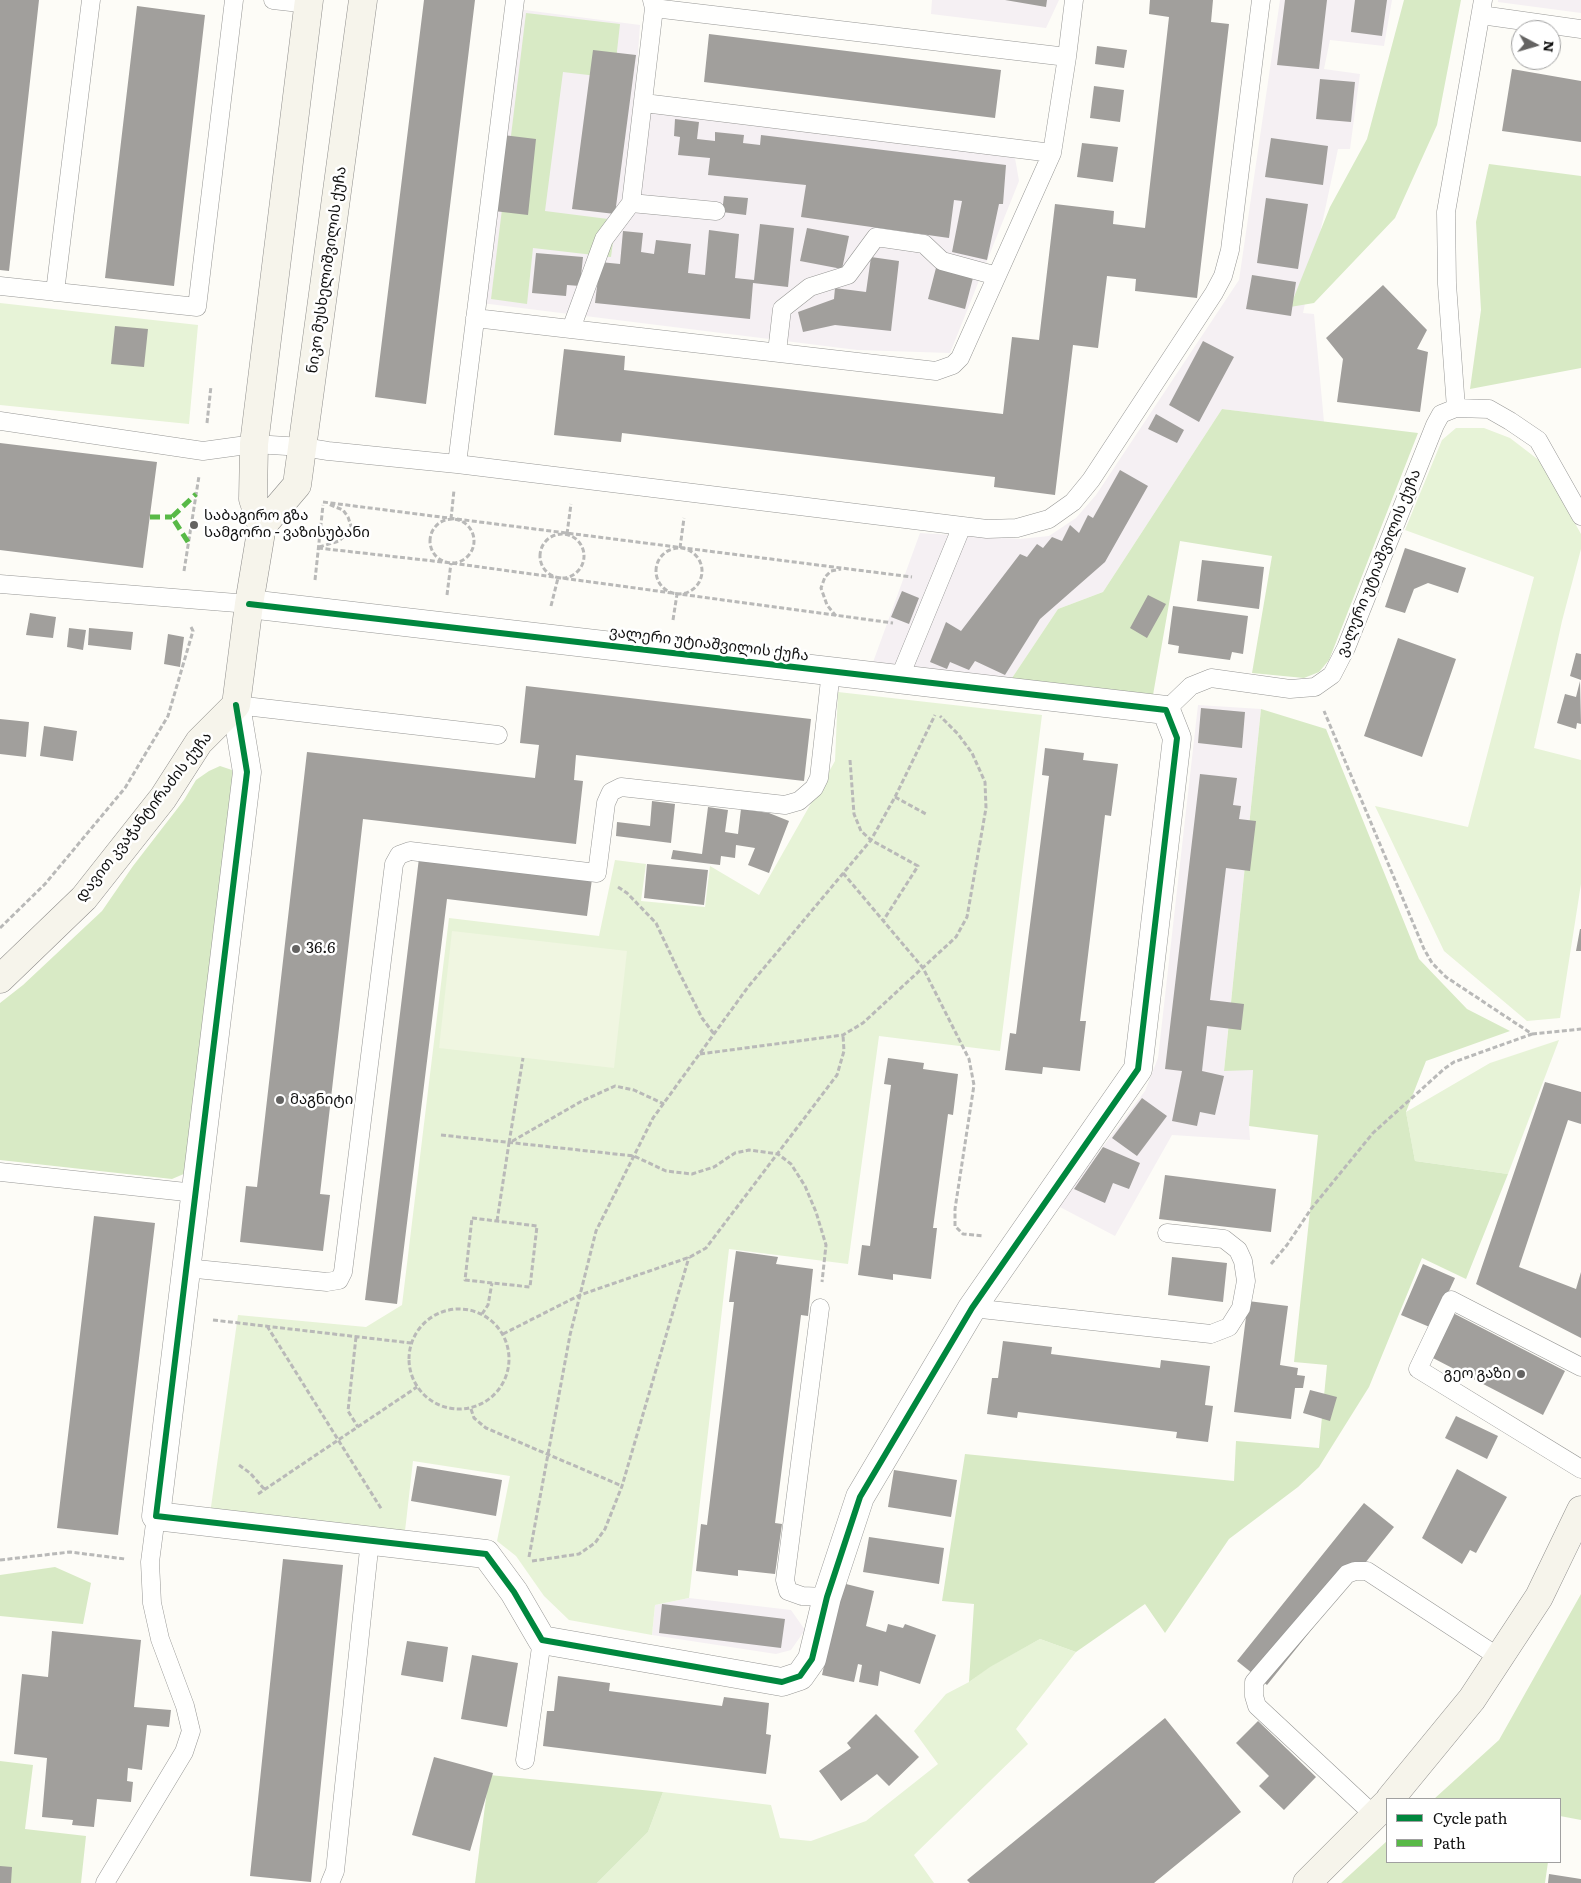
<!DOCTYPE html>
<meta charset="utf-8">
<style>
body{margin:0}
#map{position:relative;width:1581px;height:1883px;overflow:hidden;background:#fdfcf7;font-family:Literata,serif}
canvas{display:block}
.legend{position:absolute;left:1386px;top:1798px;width:175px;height:65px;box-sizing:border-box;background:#fff;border:1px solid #a0a0a0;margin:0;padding:6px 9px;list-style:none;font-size:15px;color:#111}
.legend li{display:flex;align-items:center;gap:10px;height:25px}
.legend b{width:25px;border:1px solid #a0a0a0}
.north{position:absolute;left:1511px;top:20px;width:50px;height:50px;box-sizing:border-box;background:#fff;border:1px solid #a0a0a0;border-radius:50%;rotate:96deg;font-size:14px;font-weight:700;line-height:20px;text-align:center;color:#111}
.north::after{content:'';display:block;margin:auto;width:18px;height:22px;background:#646362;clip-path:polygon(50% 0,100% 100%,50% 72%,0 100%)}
</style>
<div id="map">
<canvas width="1581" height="1883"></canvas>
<ul class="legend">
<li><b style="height:6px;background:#00873e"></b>Cycle path</li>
<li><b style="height:6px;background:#58b947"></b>Path</li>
</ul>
<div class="north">N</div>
</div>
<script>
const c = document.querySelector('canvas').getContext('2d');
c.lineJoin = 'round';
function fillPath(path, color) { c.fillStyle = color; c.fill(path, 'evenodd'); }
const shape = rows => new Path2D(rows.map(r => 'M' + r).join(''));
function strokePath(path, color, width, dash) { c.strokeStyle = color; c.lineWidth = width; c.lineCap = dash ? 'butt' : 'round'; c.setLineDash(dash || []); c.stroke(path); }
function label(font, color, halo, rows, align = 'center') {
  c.font = font + ' Literata,"Noto Sans Georgian",serif'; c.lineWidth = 5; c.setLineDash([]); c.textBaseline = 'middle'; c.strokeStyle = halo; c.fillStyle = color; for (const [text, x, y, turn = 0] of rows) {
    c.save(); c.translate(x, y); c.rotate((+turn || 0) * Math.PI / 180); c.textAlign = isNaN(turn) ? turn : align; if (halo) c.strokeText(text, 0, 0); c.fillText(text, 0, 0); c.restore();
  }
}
const industrial = shape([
 [932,0,1059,0,1046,28,931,14],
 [1280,0,1392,0,1384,46,1330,40,1324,69,1360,74,1350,149,1338,149,1303,313,1314,314,1324,422,1222,409,1103,592,1058,609,1010,681,872,665,920,533,1020,539,1049,536,1076,518,1096,495,1239,280],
 [1498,0,1581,0,1581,13,1498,2],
 [517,9,640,25,634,107,1015,158,1019,181,950,353,857,350,481,303],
 [1198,705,1261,709,1224,1070,1253,1070,1249,1126,1250,1140,1172,1135,1115,1236,1058,1206,1145,1091,1158,1058],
 [689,1598,791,1610,805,1630,791,1650,776,1654,652,1635,655,1605]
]);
const green = shape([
 [0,303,198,325,189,424,0,405],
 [1456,428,1484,428,1510,438,1540,461,1581,534,1581,549,1562,621,1534,748,1581,760,1581,884,1560,1018,1527,1021,1444,951,1375,806,1468,827,1534,577,1405,530,1442,440],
 [838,692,1042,715,1000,1051,879,1036,848,1264,729,1249,689,1598,655,1605,652,1635,569,1620,544,1596,516,1556,497,1541,510,1476,413,1461,405,1531,210,1514,238,1315,366,1327,402,1305,449,918,599,936,615,860,646,864,641,901,705,907,710,866,759,895,835,761],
 [1559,1040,1508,1174,1415,1161,1406,1112,1490,1063],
 [1040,1639,1076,1652,1016,1729,1028,1744,914,1855,934,1883,597,1883,648,1832,663,1792,771,1805,780,1838,811,1841,866,1821,938,1764,914,1731,946,1694,969,1682,989,1667]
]);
const forest = shape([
 [1404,0,1461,0,1437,125,1395,218,1314,303,1290,307,1330,207,1367,139],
 [526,13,620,24,614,78,563,72,545,211,616,220,611,257,533,248,527,304,491,299],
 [1489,164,1581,176,1581,368,1470,389,1481,310,1476,222],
 [1222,409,1418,433,1329,660,1319,672,1304,678,1252,673,1272,556,1180,541,1153,695,1010,681,1058,609,1103,592],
 [1261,709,1326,729,1419,959,1467,1009,1510,1031,1426,1061,1406,1112,1415,1161,1508,1174,1466,1279,1422,1258,1369,1387,1319,1467,1298,1487,1229,1539,1165,1633,1145,1604,1076,1652,1040,1639,990,1667,969,1682,974,1604,942,1601,965,1454,1234,1481,1236,1441,1319,1448,1327,1365,1294,1362,1318,1135,1249,1126,1253,1070,1224,1071],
 [220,766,232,770,235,784,186,1173,172,1179,0,1160,0,1003,23,985,102,911,133,866,184,800,196,780,209,771],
 [55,1567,91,1583,83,1624,0,1616,0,1575],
 [1581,1594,1581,1820,1560,1816,1560,1799,1434,1799,1499,1740],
 [0,1761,33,1765,25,1829,86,1836,81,1883,0,1883],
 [489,1775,663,1792,648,1832,597,1883,475,1883],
 [1387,1841,1387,1862,1548,1862,1545,1883,1341,1883]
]);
const pitch = shape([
 [452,931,627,951,614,1068,439,1048]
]);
const building = shape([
 [0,0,39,0,9,271,0,270],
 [424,0,475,0,426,404,375,397],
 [1005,0,1047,0,1046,7],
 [1150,0,1213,0,1211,22,1229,24,1197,298,1135,291,1136,279,1107,276,1098,348,1073,345,1055,495,994,487,995,477,622,433,621,442,554,435,564,349,625,356,624,370,1003,414,1012,337,1039,340,1055,204,1114,211,1113,224,1145,228,1169,17,1149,14],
 [1285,0,1327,0,1319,69,1277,65],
 [1355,0,1387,0,1382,36,1351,32],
 [137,6,205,15,174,286,105,278],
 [709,34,1001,70,995,118,704,82],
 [1097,46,1127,50,1124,68,1095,64],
 [593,50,636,55,615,214,572,209],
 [1512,69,1581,81,1581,142,1502,131],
 [1320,79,1355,82,1351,122,1316,119],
 [1094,86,1124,90,1120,122,1090,118],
 [675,119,699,122,697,139,715,141,715,132,744,135,743,143,760,145,761,135,1006,165,1003,204,999,204,987,260,952,252,962,201,954,200,949,238,801,217,806,185,708,175,710,158,678,155,680,137,674,136],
 [503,135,536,139,528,215,494,211],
 [1271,138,1328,146,1323,185,1265,177],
 [1082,143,1118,147,1113,182,1077,177],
 [724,196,748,198,746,215,722,212],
 [1266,198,1308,204,1298,269,1257,263],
 [760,224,794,228,788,287,753,283,750,319,595,303,600,262,620,264,623,231,643,233,641,252,654,254,656,240,691,244,688,273,705,275,709,230,739,234,735,278,754,280],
 [807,228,849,236,842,269,800,261],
 [536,253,583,257,580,286,567,285,566,296,532,293],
 [871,257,899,261,891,331,835,325,803,332,798,312,834,299,835,288,866,292],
 [937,264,974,274,965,309,928,299],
 [1252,275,1296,282,1291,316,1246,309],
 [1383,285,1427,330,1417,349,1428,352,1420,412,1337,402,1343,359,1326,338],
 [115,326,148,329,144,367,111,364],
 [1203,341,1234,357,1199,422,1169,405],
 [1156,414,1184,430,1177,443,1148,429],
 [0,443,157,462,143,568,0,550],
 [1120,470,1148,486,1105,562,1040,619,1005,675,975,661,969,670,950,662,947,669,930,662,946,622,961,631,1020,554,1027,557,1037,544,1043,548,1052,537,1062,541,1070,525,1079,533,1088,515,1093,518],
 [1405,548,1466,568,1458,593,1428,583,1414,589,1405,613,1385,607],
 [1202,560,1264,567,1259,609,1197,601],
 [902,591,919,598,909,624,891,617],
 [1148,595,1166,604,1147,638,1130,628],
 [1173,606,1248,616,1243,654,1232,652,1230,660,1178,653,1179,646,1168,644],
 [30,613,56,617,53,638,26,635],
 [69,628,86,630,83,650,67,647],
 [89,628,133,632,131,650,88,645],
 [168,634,184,637,180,667,164,664],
 [1398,638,1456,659,1422,757,1364,736],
 [1576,653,1581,654,1581,680,1570,676],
 [1580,681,1581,724,1577,723,1576,729,1557,723,1565,694,1576,697],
 [526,686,811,719,804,781,576,755,574,780,583,781,576,844,363,819,320,1194,330,1195,323,1251,240,1242,246,1186,257,1187,307,752,535,778,539,745,520,743],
 [1201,708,1245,712,1242,748,1198,743],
 [0,719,29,722,26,757,0,754],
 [44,726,77,731,73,761,40,756],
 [1045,748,1084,753,1083,760,1118,764,1111,816,1105,815,1080,1021,1086,1021,1080,1071,1043,1067,1042,1074,1005,1070,1010,1033,1016,1034,1049,776,1042,775],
 [1200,774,1237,778,1233,805,1241,806,1239,819,1256,821,1250,871,1226,868,1210,1000,1244,1004,1241,1030,1207,1026,1202,1071,1224,1076,1215,1115,1200,1112,1197,1126,1172,1121,1182,1071,1165,1069],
 [652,801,675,804,671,843,616,836,617,822,650,826],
 [708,807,728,810,725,832,738,834,741,809,769,813,789,821,769,873,748,865,755,848,736,845,735,858,721,856,720,865,671,859,673,850,702,854],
 [419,858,592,879,587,916,447,899,397,1304,365,1300],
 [647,864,708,870,704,905,644,898],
 [1580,929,1581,929,1581,951,1576,951],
 [888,1058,924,1063,923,1069,958,1074,953,1115,948,1114,933,1228,937,1228,931,1279,893,1274,893,1280,858,1275,862,1245,870,1246,891,1085,884,1084],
 [1545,1082,1581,1092,1581,1124,1568,1120,1519,1267,1576,1289,1581,1272,1581,1338,1476,1284],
 [1142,1098,1167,1116,1137,1156,1112,1138],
 [1103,1147,1140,1163,1129,1189,1113,1183,1105,1203,1074,1189],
 [1165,1175,1276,1189,1271,1232,1159,1219],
 [94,1216,155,1223,118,1535,57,1528],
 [736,1251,778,1257,776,1264,813,1269,808,1316,801,1315,775,1523,782,1524,775,1574,738,1570,738,1576,696,1571,701,1524,707,1525,734,1302,729,1302],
 [1172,1257,1227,1263,1223,1302,1168,1295],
 [1423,1264,1455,1278,1432,1328,1401,1315],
 [1248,1301,1288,1306,1280,1365,1298,1368,1297,1375,1305,1376,1303,1388,1295,1388,1291,1419,1234,1412],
 [1453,1313,1565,1371,1543,1415,1431,1357],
 [1003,1341,1052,1347,1051,1354,1160,1368,1161,1360,1210,1366,1205,1405,1213,1406,1208,1442,1176,1438,1177,1432,1018,1412,1017,1418,987,1414,992,1378,998,1378],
 [1310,1390,1337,1397,1330,1421,1303,1413],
 [1456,1416,1498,1436,1487,1459,1445,1438],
 [417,1466,502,1480,496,1516,411,1501],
 [1457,1469,1507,1497,1476,1553,1470,1550,1462,1564,1422,1538],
 [894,1470,957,1480,951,1517,888,1507],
 [1364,1503,1394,1527,1267,1685,1237,1661],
 [869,1537,944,1548,939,1584,863,1572],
 [283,1559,343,1565,311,1882,250,1876],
 [842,1583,874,1591,866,1626,886,1632,888,1624,903,1628,905,1624,936,1635,920,1684,880,1671,878,1686,859,1682,862,1665,858,1664,854,1682,822,1675],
 [662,1604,785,1619,781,1648,659,1633],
 [52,1631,141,1640,134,1707,171,1710,169,1727,147,1725,142,1770,128,1768,127,1781,133,1782,131,1802,97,1799,94,1827,72,1825,73,1820,42,1817,47,1758,14,1754,22,1674,48,1677],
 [407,1641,448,1647,443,1682,401,1675],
 [472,1655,518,1663,507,1727,461,1719],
 [558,1676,610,1683,609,1691,722,1706,724,1697,769,1703,766,1734,771,1735,766,1774,543,1746,547,1711,554,1711],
 [876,1714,919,1757,889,1786,877,1774,841,1801,819,1771,851,1748,847,1743],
 [1165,1718,1241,1812,1154,1883,970,1883,967,1880],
 [1258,1721,1316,1777,1284,1810,1259,1786,1269,1776,1236,1743],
 [434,1757,493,1773,470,1851,412,1835],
 [0,1866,12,1867,11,1883,0,1883],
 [1549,1874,1581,1879,1581,1883,1548,1883]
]);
const path = shape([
 [207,423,211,386],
 [323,502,912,577],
 '430 541a22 22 0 1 1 44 0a22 22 0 1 1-44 0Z',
 [451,519,454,490],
 '540 556a22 22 0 1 1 44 0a22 22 0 1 1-44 0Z',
 [567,534,571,504],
 [319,547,339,541,346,534,351,526,348,517,343,510,328,504],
 [318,548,451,563,893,623],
 [680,548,684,518],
 '656 571a23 23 0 1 1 46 0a23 23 0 1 1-46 0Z',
 [184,571,199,476],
 [315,580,323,505],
 [447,595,451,563],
 [551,606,558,578],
 [836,616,827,605,821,588,825,577,831,571,841,569],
 [673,620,677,594],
 [850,760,854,814,861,831,871,840,918,866,883,921],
 [895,797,926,814],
 [843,873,923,968,969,1059,974,1085,955,1209,955,1226,963,1234,983,1236],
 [618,887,627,893,656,923,678,970,702,1018,714,1034],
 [0,928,45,884,125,788,168,716,193,631,191,627],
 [1532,1034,1581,1029],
 [700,1054,843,1035,863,1023,956,937,967,917,986,808,985,782,972,753,958,734,940,716],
 [441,1135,634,1156,666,1171,692,1174,714,1167,735,1153,749,1150,778,1154,791,1164,805,1186,816,1212,826,1245,822,1282],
 [509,1143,523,1058],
 [472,1218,537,1226,530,1287,465,1280,472,1218],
 [497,1221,509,1143,582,1101,615,1086,634,1090,664,1104],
 [1271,1264,1287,1245,1311,1209,1373,1133,1444,1069,1454,1062,1532,1034,1446,977,1432,963,1424,949,1324,711],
 '409 1359a50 50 0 1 1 100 0a50 50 0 1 1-100 0Z',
 [482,1314,488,1305,492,1283],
 [213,1320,411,1343],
 [267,1326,382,1510],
 [503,1334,580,1295,690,1257,706,1248,837,1075,844,1051,843,1035],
 [356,1337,348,1411,358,1427],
 [471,1409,474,1418,486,1428,622,1486],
 [239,1465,250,1473,265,1490],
 [258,1494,417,1387],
 [529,1557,570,1335,596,1231,653,1118,748,987,871,840,895,797,935,715],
 [0,1560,70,1552,125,1559],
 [532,1561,579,1554,595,1543,605,1529,622,1486,689,1257]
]);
const lane = shape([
 [273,0,309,4],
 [654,8,1067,57],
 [1481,15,1581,29],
 [644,103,1052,153],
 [631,203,716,211],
 [0,286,197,307,234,0],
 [55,292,91,0],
 [475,318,936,371,953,365,960,358,1052,153,1067,57,1074,0],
 [571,329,604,239,631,203,654,8,652,0],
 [777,352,782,309,810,287,848,275,876,237,924,244,942,261,997,276],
 [1456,408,1447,284,1446,212,1483,0],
 [0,421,203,451,254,444,303,447,328,451,457,464,987,529,1017,528,1049,519,1073,502,1091,480,1214,293,1223,276,1230,250,1261,0],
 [457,464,515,0],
 [0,584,249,604],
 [899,679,962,526],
 [236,705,498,735],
 [1166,710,1191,686,1211,678,1290,689,1315,687,1332,675,1346,648,1435,425,1441,414,1456,408,1489,409,1510,421,1538,440,1581,516],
 [0,1172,195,1193],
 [186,1268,327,1282,339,1280,343,1272,394,864,399,855,410,851,597,873,606,803,611,792,621,787,785,805,799,801,814,788,819,778,831,671],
 [820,1308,785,1580,788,1591,802,1596,827,1597],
 [972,1308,1211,1334,1229,1327,1241,1308,1246,1281,1243,1261,1238,1250,1224,1239,1167,1233],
 [1581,1367,1451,1300,1418,1369,1581,1469],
 [525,1760,542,1640],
 [1375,1816,1257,1706,1254,1696,1254,1682,1347,1574,1355,1571,1367,1571,1500,1658],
 [105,1883,184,1752,191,1731,185,1706,160,1639,152,1603,150,1562,156,1516],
 [330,1883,335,1871,370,1540]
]);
const street = shape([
 [236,705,247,772,156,1516,486,1554,514,1592,542,1640,782,1682,800,1676,812,1659,827,1597,860,1497,972,1308,1138,1069,1177,738,1166,710,249,604]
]);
const secondary = shape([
 [262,526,253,499,254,444,309,0],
 [0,979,84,898,163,798,199,742,236,705,249,604,262,526,297,485,363,0],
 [1390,1799,1472,1699,1539,1597,1581,1510],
 [1307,1883,1387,1803]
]);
const quiet = shape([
 [150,517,172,517],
 [188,542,172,517,196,494]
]);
const cycleway = shape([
 [236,705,247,772,156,1516,486,1554,514,1592,542,1640,782,1682,800,1676,812,1659,827,1597,860,1497,972,1308,1138,1069,1177,738,1166,710,249,604]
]);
const markers = [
 [194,525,5,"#646362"],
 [296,949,5,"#646362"],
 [280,1100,5,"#646362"],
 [1521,1374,5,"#646362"]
];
const streetNames = [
 ["ნიკო მუსხელიშვილის ქუჩა",327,270,-82],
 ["ვალერი უტიაშვილის ქუჩა",1379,563,-68],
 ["ვალერი უტიაშვილის ქუჩა",709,644,7],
 ["დავით კვაჭანტირაძის ქუჩა",144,817,-52]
];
const poiNames = [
 ["საბაგირო გზა",204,516],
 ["სამგორი - ვაზისუბანი",204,533],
 ["36.6",306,949],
 ["მაგნიტი",290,1100],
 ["გეო გაზი",1511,1374,"right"]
];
fillPath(industrial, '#f5f0f3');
fillPath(green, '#e7f3d7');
fillPath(forest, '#d8eac5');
fillPath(pitch, '#f0f6e1');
fillPath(building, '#a19f9c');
strokePath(lane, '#979795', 19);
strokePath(street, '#979795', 29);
strokePath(secondary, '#8e8d8b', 29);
strokePath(path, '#b9b9b8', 3, [5, 2.5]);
strokePath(lane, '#fffffe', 18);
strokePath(street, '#fffffe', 28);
strokePath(secondary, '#f6f4eb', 28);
strokePath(quiet, '#58b947', 5, [10, 5]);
strokePath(cycleway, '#00873e', 6);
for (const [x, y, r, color] of markers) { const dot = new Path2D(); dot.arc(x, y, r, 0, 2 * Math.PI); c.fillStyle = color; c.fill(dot); strokePath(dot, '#fff', 2); }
label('15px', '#111', '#fff', streetNames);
label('15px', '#111', '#fff', poiNames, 'left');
</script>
